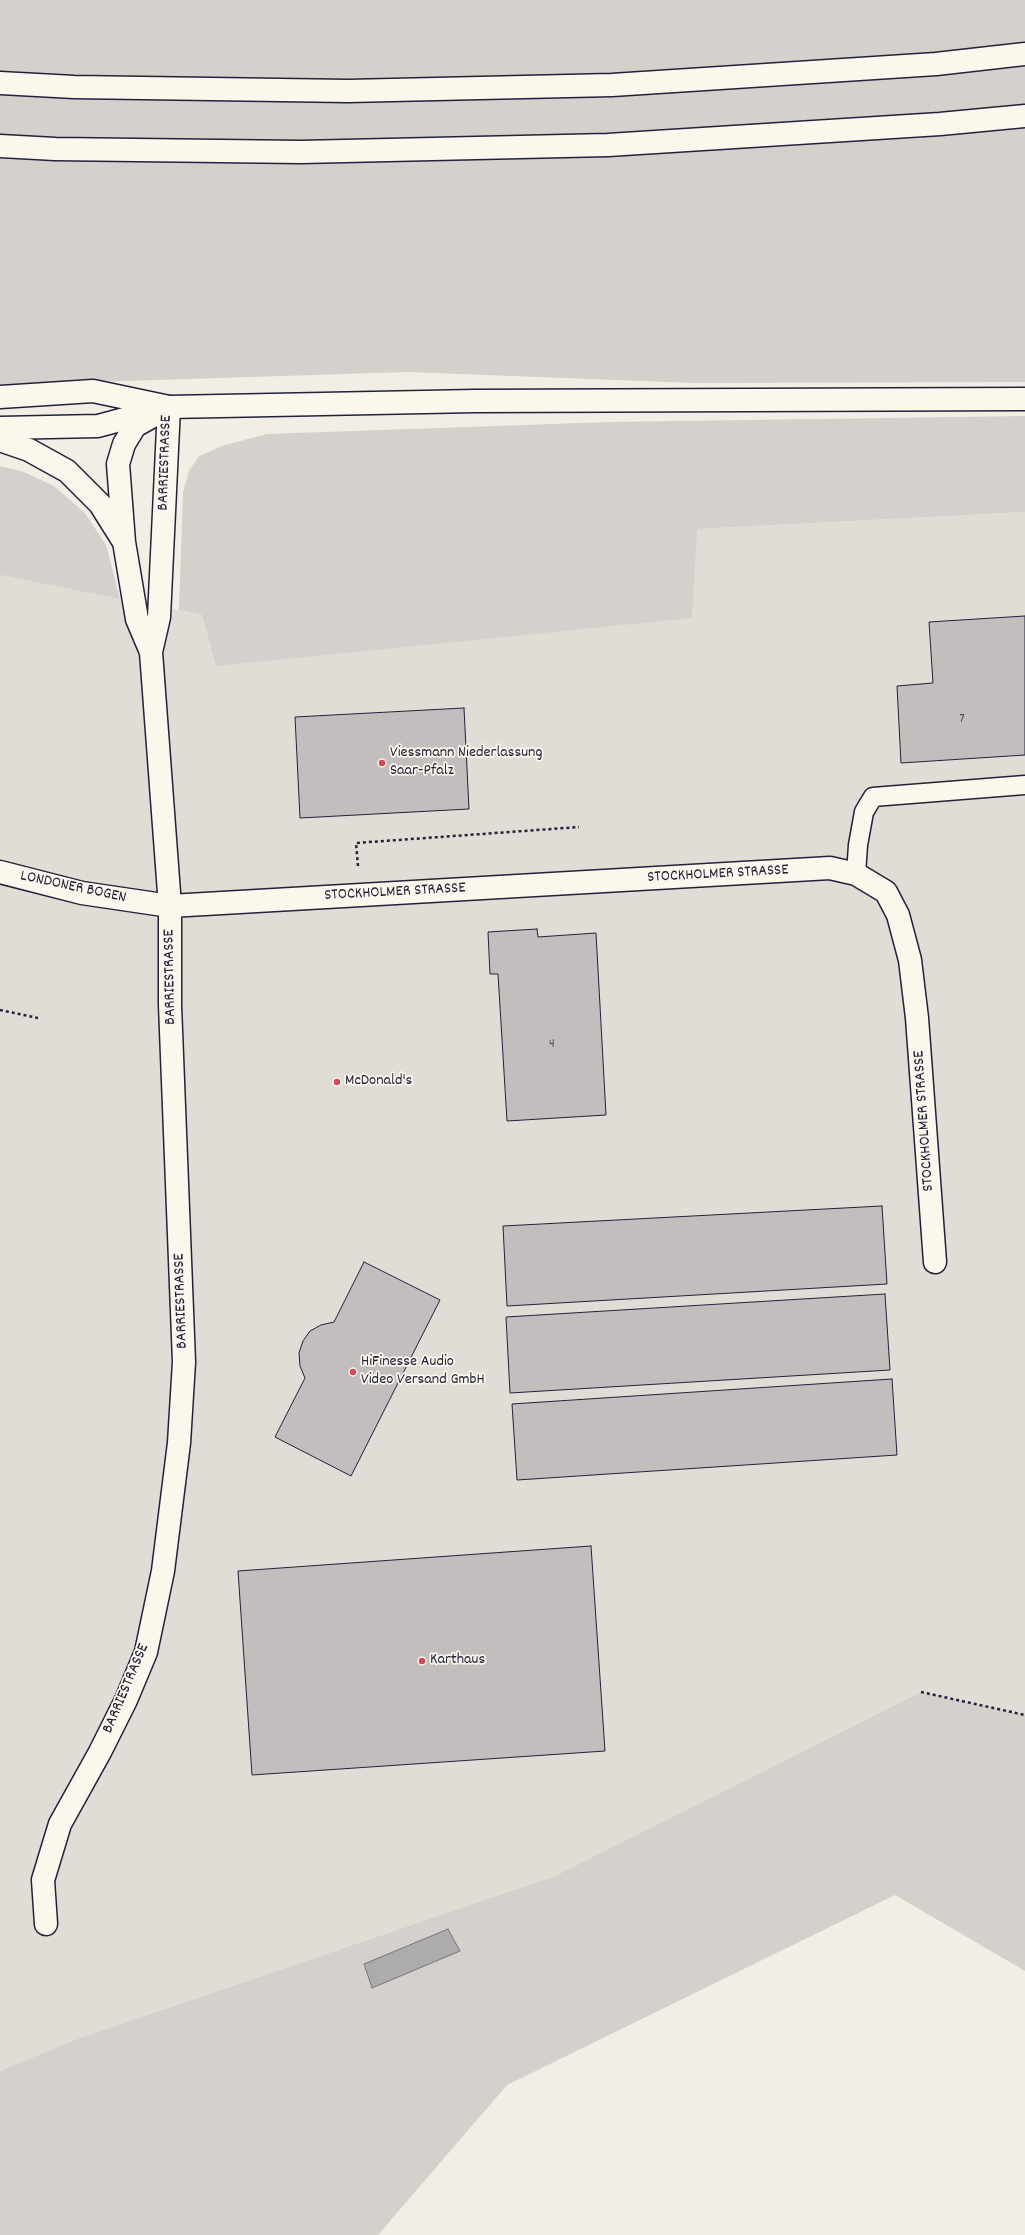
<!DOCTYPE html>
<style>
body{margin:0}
canvas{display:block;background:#f2eee5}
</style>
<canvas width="1025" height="2235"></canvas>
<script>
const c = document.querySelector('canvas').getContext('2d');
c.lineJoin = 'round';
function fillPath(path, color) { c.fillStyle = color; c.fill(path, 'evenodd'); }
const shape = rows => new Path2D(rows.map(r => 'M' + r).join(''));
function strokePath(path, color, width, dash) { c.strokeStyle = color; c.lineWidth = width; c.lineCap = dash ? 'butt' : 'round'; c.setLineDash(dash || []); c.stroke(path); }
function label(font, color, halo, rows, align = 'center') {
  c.font = font + ' Dekko,sans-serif'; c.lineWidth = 3.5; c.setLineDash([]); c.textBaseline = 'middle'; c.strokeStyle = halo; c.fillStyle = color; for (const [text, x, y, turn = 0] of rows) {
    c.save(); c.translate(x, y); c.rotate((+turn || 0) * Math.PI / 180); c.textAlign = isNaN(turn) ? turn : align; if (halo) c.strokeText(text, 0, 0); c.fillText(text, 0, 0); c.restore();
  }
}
const built = shape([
 [1025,512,1025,1715,921,1692,555,1876,80,2038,0,2075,0,575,202,615,216,666,696,529]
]);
const green = shape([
 [0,0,1025,0,1025,382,695,383,407,372,0,385],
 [1025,416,1025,512,697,529,692,618,216,666,202,615,179,610,183,492,189,471,199,456,225,445,267,434,609,422],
 [0,466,24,472,54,486,85,513,106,545,120,599,0,575],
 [921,1692,1025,1715,1025,1971,895,1895,507,2085,378,2235,0,2235,0,2071,80,2038,555,1876]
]);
const water = shape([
 [448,1929,460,1951,372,1988,364,1964,448,1929]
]);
const building = shape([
 [1025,616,1025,755,901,763,897,686,933,683,929,622,1025,616],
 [464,708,469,809,300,818,295,717,464,708],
 [537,929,538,937,596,933,606,1115,507,1121,498,974,490,974,488,932,537,929],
 [882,1206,887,1284,507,1306,503,1226,882,1206],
 [364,1262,440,1300,351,1476,275,1437,305,1378,300,1366,299,1353,303,1341,310,1331,321,1325,334,1322,364,1262],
 [885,1294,890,1370,510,1393,506,1317,885,1294],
 [892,1379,897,1455,517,1480,512,1404,892,1379],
 [591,1546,605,1751,252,1775,238,1571,591,1546]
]);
const path = shape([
 [358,866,356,843,579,827],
 [0,1010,38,1018],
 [921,1692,1025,1715]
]);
const service = shape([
 [856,874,858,845,864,812,873,797,1025,785]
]);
const minor = shape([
 [0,440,29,450,67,471,100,504,122,539],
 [151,652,137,619,124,542,118,464,124,444,135,426,160,412],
 [0,872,82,893,170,906,830,868,856,874,886,892,898,915,910,960,917,1018,935,1262],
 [46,1924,43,1880,60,1824,100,1752,126,1700,146,1652,163,1571,179,1443,184,1362,170,1005,170,906,151,652,159,617,169,407]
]);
const secondary = shape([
 [0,397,93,391,169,407,475,401,1025,399],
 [0,428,98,426,165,408]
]);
const motorway = shape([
 [0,83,74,87,348,91,612,85,936,64,1025,54],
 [0,146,55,149,301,152,608,145,940,124,1025,116]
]);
const markers = [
 [382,763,4,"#d1495b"],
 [337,1082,4,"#d1495b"],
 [353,1372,4,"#d1495b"],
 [422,1661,4,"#d1495b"]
];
const numberNames = [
 ["7",962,720],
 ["4",552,1045]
];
const streetNames = [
 ["BARRIESTRASSE",166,463,-88],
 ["STOCKHOLMER STRASSE",718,875,-3],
 ["LONDONER BOGEN",73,888,12],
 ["STOCKHOLMER STRASSE",395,893,-3],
 ["BARRIESTRASSE",171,977,-91],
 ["STOCKHOLMER STRASSE",925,1121,-94],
 ["BARRIESTRASSE",182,1301,-92],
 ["BARRIESTRASSE",127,1689,-67]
];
const poiNames = [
 ["Viessmann Niederlassung",390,754],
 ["Saar-Pfalz",390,772],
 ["McDonald's",345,1082],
 ["HiFinesse Audio",361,1363],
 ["Video Versand GmbH",361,1381],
 ["Karthaus",430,1661]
];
fillPath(built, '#e0dcd6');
fillPath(green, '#d4d1cc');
fillPath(water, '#aeabad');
strokePath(water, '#76747f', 1);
fillPath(building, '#c2bebe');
strokePath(building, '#22223b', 1);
strokePath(service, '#22223b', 21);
strokePath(minor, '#22223b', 25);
strokePath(secondary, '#22223b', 25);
strokePath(motorway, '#22223b', 25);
strokePath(path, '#22223b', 2.5, [3, 3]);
strokePath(service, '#fbf7ec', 18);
strokePath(minor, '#fbf7ec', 22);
strokePath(secondary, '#fbf7ec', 22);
strokePath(motorway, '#fbf7ec', 22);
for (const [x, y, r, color] of markers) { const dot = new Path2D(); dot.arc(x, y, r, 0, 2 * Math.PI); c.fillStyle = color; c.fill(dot); strokePath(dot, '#fbf7ec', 1.5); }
label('14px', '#4a495c', null, numberNames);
label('16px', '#22223b', '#fbf7ec', streetNames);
label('16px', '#22223b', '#fbf7ec', poiNames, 'left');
</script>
